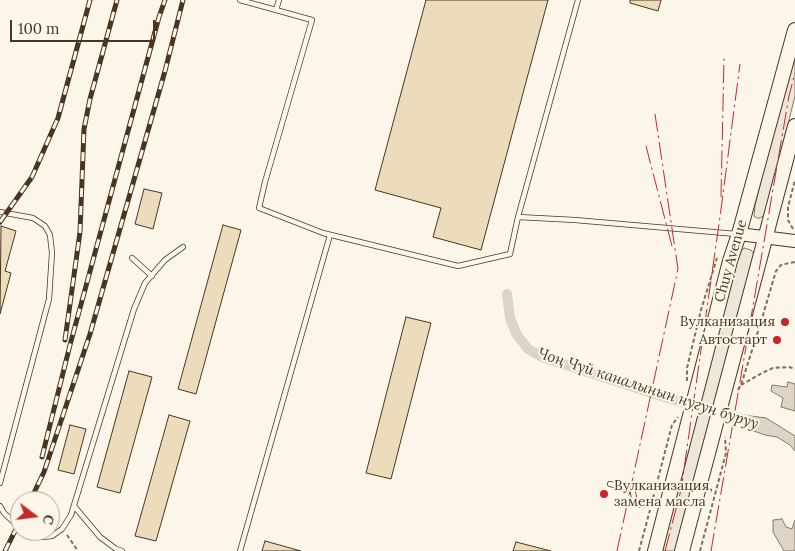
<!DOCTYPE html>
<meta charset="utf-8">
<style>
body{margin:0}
#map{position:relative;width:795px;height:551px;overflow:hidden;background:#fbf6e9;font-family:Lora,serif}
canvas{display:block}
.north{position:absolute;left:10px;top:491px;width:50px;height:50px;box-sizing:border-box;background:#fbf6e9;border:1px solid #b4a999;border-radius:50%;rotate:105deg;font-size:14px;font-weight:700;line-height:20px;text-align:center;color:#4a3520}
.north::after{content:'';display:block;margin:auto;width:18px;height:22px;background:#c62828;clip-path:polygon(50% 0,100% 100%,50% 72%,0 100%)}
.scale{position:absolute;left:10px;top:20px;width:145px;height:22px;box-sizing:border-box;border:2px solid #4a3520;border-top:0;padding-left:6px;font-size:15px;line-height:18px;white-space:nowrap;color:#4a3520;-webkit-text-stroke:4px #fbf6e9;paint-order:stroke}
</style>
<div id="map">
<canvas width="795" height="551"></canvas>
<div class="north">С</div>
<div class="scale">100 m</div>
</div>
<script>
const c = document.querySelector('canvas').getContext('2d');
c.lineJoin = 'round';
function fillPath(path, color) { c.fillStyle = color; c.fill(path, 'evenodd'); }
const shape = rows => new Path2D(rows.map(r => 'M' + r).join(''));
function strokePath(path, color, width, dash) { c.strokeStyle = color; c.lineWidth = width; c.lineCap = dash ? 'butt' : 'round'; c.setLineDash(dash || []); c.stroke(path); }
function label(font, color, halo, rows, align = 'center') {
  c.font = font + ' Lora,serif'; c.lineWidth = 4; c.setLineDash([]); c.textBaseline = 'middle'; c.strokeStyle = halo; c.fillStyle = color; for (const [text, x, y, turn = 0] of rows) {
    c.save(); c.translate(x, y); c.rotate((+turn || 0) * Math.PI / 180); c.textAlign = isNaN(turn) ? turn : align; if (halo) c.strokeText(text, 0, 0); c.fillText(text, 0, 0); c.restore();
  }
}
const green = shape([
 [795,45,795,96,765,215,760,218,757,218,754,216,755,205,795,45],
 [744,248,751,250,754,254,754,260,677,551,660,551,738,256,741,251,744,248]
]);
const water = shape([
 [788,382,795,384,795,411,781,407,783,398,771,391,772,385,787,387,788,382],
 [743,415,766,418,795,436,795,451,790,445,777,437,765,435,751,430,744,424,743,415],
 [782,519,786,527,792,529,795,520,795,551,784,551,773,532,773,520,782,519]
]);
const canal = shape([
 [507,294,510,318,517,335,528,349,542,357,664,397,754,422]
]);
const building = shape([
 [426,0,548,0,481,250,433,237,441,208,375,190,426,0],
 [630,0,661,0,658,11,630,3,630,0],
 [144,189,162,193,153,229,135,224,144,189],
 [223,225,241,230,196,394,178,389,223,225],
 [1,226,16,231,5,271,11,273,0,314,1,226],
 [406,317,431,323,391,479,366,473,406,317],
 [129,371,152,377,120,493,97,487,129,371],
 [169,415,190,421,156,541,135,536,169,415],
 [70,425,86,429,74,474,58,470,70,425],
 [265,541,301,551,262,551,265,541],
 [516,542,551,551,513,551,516,542]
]);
const path = shape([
 [793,229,788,220,788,207,795,180],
 [687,381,687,368,701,310,717,258],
 [741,385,762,373,773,368,789,367,795,369],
 [738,390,741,385,760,325,776,271,781,265,789,263,795,262],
 [653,498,672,425,678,417],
 [67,535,78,551],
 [639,551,650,510],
 [700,551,726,453,725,437]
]);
const lane = shape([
 [240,0,312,20,265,182,259,208,323,233,458,266,510,254,518,217,578,0],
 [276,10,279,0],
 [0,212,33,218,45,226,50,235,52,253,49,299,0,483],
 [518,217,575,220,736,234],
 [132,258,152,276],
 [610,484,632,489,636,505,666,503],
 [616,503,625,505,636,505],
 [0,506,4,513,20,528],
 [74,506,100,537,116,549,122,551],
 [24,531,28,534,43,537,52,536,62,529,71,515,134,309,145,283,165,260,183,247],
 [240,551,330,235]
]);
const secondary = shape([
 [739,234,795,241]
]);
const primary = shape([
 [655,551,730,261,739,234,795,30],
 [682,551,795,126]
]);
const rail = shape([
 [0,222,32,177,58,118,90,0],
 [65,340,80,232,84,129,90,99,117,0],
 [42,457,70,345,159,17,165,0],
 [30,501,44,472,90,334,165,71,183,0],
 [5,551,20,521]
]);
const power = shape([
 [646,146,673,250],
 [721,197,724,58],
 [617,551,678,269,655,114],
 [665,551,681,490,720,217,740,64],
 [711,551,789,96,795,73]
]);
const markers = [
 [785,322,5,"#c62828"],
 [777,340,5,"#c62828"],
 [604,494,5,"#c62828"]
];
const streetNames = [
 ["Chuy Avenue",731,261,-74]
];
const poiNames = [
 ["Вулканизация",775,322],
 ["Автостарт",767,340],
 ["Вулканизация,",614,486,"left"],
 ["замена масла",614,502,"left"]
];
const waterNames = [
 ["Чоң Чүй каналынын нугун буруу",648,389,18]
];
fillPath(green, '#ede6d9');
strokePath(green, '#887966', 1);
fillPath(water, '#dcd4c6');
strokePath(water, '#887966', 1);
strokePath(canal, '#dcd4c6', 10);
fillPath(building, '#ecdcbc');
strokePath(building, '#4a3520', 1);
strokePath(lane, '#4a3520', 6);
strokePath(secondary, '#4a3520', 14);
strokePath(primary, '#4a3520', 16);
strokePath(path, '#7f6f5c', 2, [4, 2.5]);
strokePath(lane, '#fbf6e9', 4.5);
strokePath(secondary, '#fbf6e9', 12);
strokePath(primary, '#fbf6e9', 14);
strokePath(rail, '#4a3520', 5);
strokePath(rail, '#fbf6e9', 3, [9]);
strokePath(power, '#c62828', 1, [18, 4, 2.5, 4]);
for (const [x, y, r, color] of markers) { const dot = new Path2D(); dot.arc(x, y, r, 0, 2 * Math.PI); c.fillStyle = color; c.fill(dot); strokePath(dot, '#fbf6e9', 2); }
label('14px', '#4a3520', '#fbf6e9', streetNames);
label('14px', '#4a3520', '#fbf6e9', poiNames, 'right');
label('italic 15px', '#4a3520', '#fbf6e9', waterNames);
</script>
